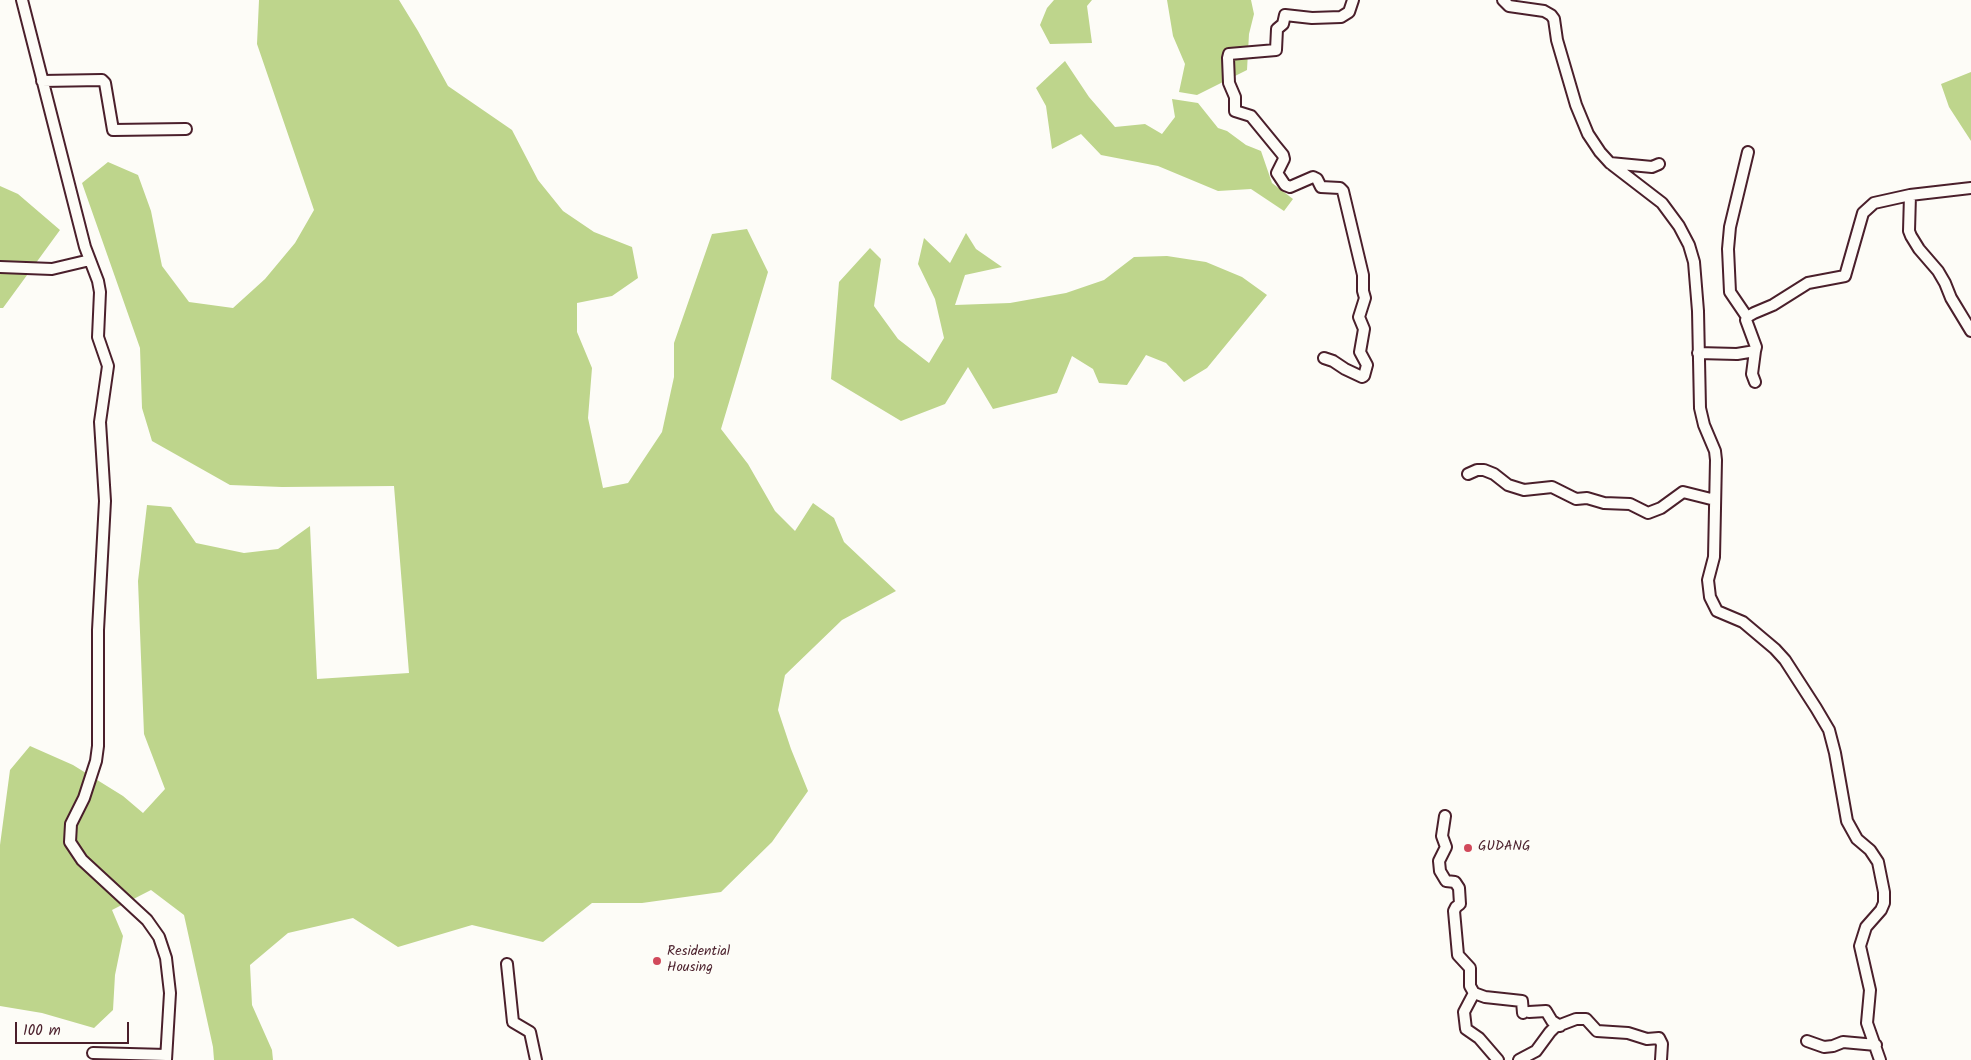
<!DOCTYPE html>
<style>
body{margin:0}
#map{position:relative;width:1971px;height:1060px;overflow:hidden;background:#fdfcf7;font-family:Kalam,sans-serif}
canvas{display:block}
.scale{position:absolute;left:15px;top:1022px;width:114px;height:22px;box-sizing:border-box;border:2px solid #4a1f2b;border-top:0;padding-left:6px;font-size:15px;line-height:18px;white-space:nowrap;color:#4a1f2b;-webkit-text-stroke:4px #fdfcf7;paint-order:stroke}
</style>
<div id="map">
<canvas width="1971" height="1060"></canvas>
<div class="scale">100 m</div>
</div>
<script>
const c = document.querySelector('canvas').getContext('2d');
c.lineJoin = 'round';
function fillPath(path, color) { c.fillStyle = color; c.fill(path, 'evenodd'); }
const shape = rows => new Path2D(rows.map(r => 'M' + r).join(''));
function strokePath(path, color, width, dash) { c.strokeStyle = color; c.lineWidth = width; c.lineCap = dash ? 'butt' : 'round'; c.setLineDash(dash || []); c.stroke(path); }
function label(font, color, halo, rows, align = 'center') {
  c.font = font + ' Kalam,sans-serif'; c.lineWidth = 5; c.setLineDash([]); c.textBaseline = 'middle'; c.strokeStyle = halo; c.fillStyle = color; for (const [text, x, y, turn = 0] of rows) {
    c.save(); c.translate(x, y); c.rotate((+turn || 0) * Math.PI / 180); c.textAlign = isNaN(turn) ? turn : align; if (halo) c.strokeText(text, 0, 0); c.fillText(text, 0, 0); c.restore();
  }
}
const green = shape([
 [259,0,399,0,418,31,448,86,512,130,538,180,563,211,594,232,632,247,638,278,612,296,577,303,577,332,592,368,588,418,603,488,628,483,662,432,674,377,674,343,712,234,747,229,768,272,721,429,748,464,775,511,795,531,813,503,834,518,844,542,896,591,842,620,785,675,778,710,791,749,808,791,772,842,721,892,642,903,592,903,543,942,472,925,398,947,353,918,288,933,250,965,252,1005,272,1050,273,1060,214,1060,213,1047,184,915,151,890,112,910,123,936,115,975,113,1010,94,1028,42,1013,0,1006,0,845,10,770,30,746,73,765,123,796,143,813,165,789,144,734,138,581,147,505,171,507,196,543,244,553,278,549,310,526,317,679,409,673,394,486,282,487,230,485,152,441,142,408,140,348,82,183,108,162,138,175,151,211,162,266,189,302,233,308,265,279,295,243,314,210,257,44],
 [1054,0,1092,0,1087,6,1092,43,1050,44,1040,25,1047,8],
 [1167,0,1251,0,1254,14,1249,34,1247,70,1197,95,1179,92,1185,64,1173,36],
 [1065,61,1089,97,1115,127,1145,124,1162,134,1175,117,1172,99,1198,103,1218,128,1227,131,1246,145,1261,151,1272,183,1293,199,1284,211,1251,189,1218,191,1158,166,1101,155,1081,134,1052,149,1046,106,1036,88],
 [1971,72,1971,141,1949,107,1941,84],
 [0,186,18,194,60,230,3,308,0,308],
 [966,233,976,249,1002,267,965,275,955,305,1010,303,1066,293,1104,280,1134,257,1167,256,1206,262,1242,277,1267,295,1207,368,1184,382,1166,363,1146,355,1127,385,1099,383,1093,369,1072,356,1057,393,993,409,968,367,945,404,901,421,831,379,839,282,870,248,881,259,874,306,898,339,929,363,944,338,935,299,918,264,924,238,950,263]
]);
const minor = shape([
 [22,0,85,247,98,281,100,292,98,337,108,366,100,422,105,501,98,630,98,746,96,761,84,798,71,824,70,842,82,860,147,920,159,937,166,958,170,993,166,1060],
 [1503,0,1509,6,1544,11,1551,15,1554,19,1557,40,1576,105,1588,134,1600,152,1610,163,1662,203,1679,226,1689,245,1694,262,1698,311,1700,408,1704,425,1715,451,1716,460,1714,557,1708,580,1710,597,1717,611,1743,622,1775,649,1785,660,1816,708,1829,730,1835,753,1847,821,1857,839,1870,850,1878,862,1884,892,1884,903,1881,910,1866,927,1860,946,1870,990,1867,1023,1880,1060],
 [42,81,102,80,105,83,113,130,186,129],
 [1610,163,1652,167,1659,164],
 [1910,195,1909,231,1911,236,1919,249,1938,271,1945,283,1951,298,1971,331],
 [0,267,52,269,90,260],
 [1747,317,1730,292,1728,249,1730,227,1748,152],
 [1755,351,1752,374,1755,382],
 [1698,353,1737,354,1755,351,1756,347,1746,320,1747,317,1754,313,1773,305,1808,283,1845,276,1863,213,1874,203,1910,195,1971,188],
 [1324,358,1333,361,1345,369,1362,377,1364,376,1367,365,1360,352,1364,329,1359,317,1365,298,1363,291,1363,275,1343,191,1340,188,1321,187,1317,179,1313,177,1290,187,1285,185,1277,173,1284,159,1283,155,1251,116,1235,111,1235,97,1229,83,1228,58,1229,54,1276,50,1277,29,1283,24,1285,15,1312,18,1341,17,1349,12,1353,0],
 [1468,474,1477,470,1484,470,1494,474,1508,485,1524,490,1552,487,1576,499,1587,498,1604,503,1630,504,1648,513,1661,508,1683,492,1715,500],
 [1445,816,1442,836,1446,847,1439,861,1440,871,1446,881,1455,882,1459,888,1460,904,1456,907,1454,911,1458,955,1470,968,1470,986,1474,993,1464,1012,1466,1029,1479,1038,1498,1060],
 [507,964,513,1022,530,1032,536,1060],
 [1474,993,1485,997,1522,1001,1523,1013],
 [1529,1012,1546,1011,1552,1021,1560,1026],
 [1807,1041,1824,1047,1833,1046,1843,1042,1876,1045],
 [93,1053,166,1055],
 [1519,1060,1536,1051,1550,1032,1555,1027,1576,1019,1586,1019,1597,1031,1628,1033,1647,1039,1659,1038,1662,1044,1661,1060]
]);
const markers = [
 [1468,848,5,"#d1495b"],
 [657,961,5,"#d1495b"]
];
const poiNames = [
 ["GUDANG",1478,848],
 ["Residential",667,953],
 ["Housing",667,969]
];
fillPath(green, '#bed58c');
strokePath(minor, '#4a1f2b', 14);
strokePath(minor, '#fdfcf7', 10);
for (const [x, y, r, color] of markers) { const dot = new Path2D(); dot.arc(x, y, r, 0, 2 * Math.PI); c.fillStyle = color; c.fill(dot); strokePath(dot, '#fdfcf7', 2); }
label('14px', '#4a1f2b', '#fdfcf7', poiNames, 'left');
</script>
